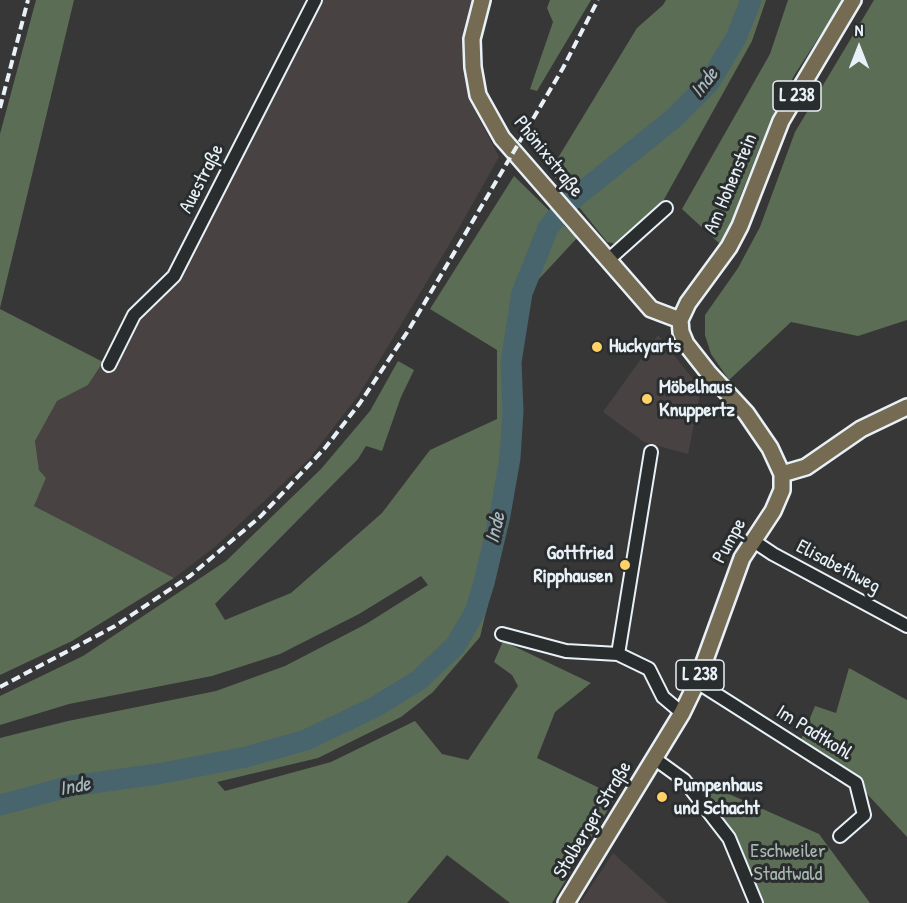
<!DOCTYPE html>
<meta charset="utf-8">
<style>
body{margin:0}
#map{position:relative;width:907px;height:903px;overflow:hidden;background:#383737;font-family:"Patrick Hand",sans-serif}
canvas{display:block}
.north{position:absolute;left:829px;top:18px;width:60px;height:60px;-webkit-text-stroke:4px #2a2d2e;paint-order:stroke;rotate:0deg;font-size:16px;font-weight:700;line-height:24px;text-align:center;color:#e8f1f8}
.north::after{content:'';display:block;margin:auto;width:21px;height:27px;background:#e8f1f8;clip-path:polygon(50% 0,100% 100%,50% 72%,0 100%)}
</style>
<div id="map">
<canvas width="907" height="903"></canvas>
<div class="north">N</div>
</div>
<script>
const c = document.querySelector('canvas').getContext('2d');
c.lineJoin = 'round';
function fillPath(path, color) { c.fillStyle = color; c.fill(path, 'evenodd'); }
const shape = rows => new Path2D(rows.map(r => 'M' + r).join(''));
function strokePath(path, color, width, dash) { c.strokeStyle = color; c.lineWidth = width; c.lineCap = dash ? 'butt' : 'round'; c.setLineDash(dash || []); c.stroke(path); }
function label(font, color, halo, rows, align = 'center') {
  c.font = font + ' "Patrick Hand",sans-serif'; c.lineWidth = 6; c.setLineDash([]); c.textBaseline = 'middle'; c.strokeStyle = halo; c.fillStyle = color; for (const [text, x, y, turn = 0] of rows) {
    c.save(); c.translate(x, y); c.rotate((+turn || 0) * Math.PI / 180); c.textAlign = isNaN(turn) ? turn : align; if (halo) c.strokeText(text, 0, 0); c.fillText(text, 0, 0); c.restore();
  }
}
const built = shape([
 [322,0,473,0,465,29,464,66,469,99,499,157,452,240,358,396,309,459,216,546,174,578,34,506,46,478,39,470,35,441,57,401,88,385,103,362,114,368,141,317,180,276],
 [658,335,701,389,688,454,644,442,603,412],
 [613,853,668,903,580,903]
]);
const green = shape([
 [36,0,74,0,0,308,0,134],
 [550,0,591,0,537,91,530,89,553,22,547,8],
 [666,0,766,0,752,41,662,203,616,244,607,242,550,171,637,28,663,5],
 [788,0,843,0,795,74,771,119,740,197,733,221,720,244,682,209,770,54],
 [874,0,907,0,907,320,858,336,791,322,729,380,711,354,705,335,705,315,738,268,760,227,795,132],
 [514,176,577,238,526,293,517,360,517,458,509,517,480,637,433,692,401,717,318,758,217,782,225,791,331,762,415,721,442,754,468,760,518,686,512,675,494,662,503,641,591,683,555,712,537,758,616,796,552,903,510,903,447,855,407,903,0,903,0,738,68,721,216,691,285,666,366,624,428,585,421,576,359,614,280,654,212,676,69,704,0,725,0,696,83,656,226,561,321,469,370,411,398,361,414,370,401,397,382,451,366,446,358,459,215,604,225,620,291,593,382,513,430,450,497,419,497,350,430,309],
 [0,309,103,362,88,385,57,401,35,441,39,470,46,478,34,506,174,578,72,641,0,675],
 [849,668,907,700,907,837,856,782,800,742,815,706,836,713],
 [686,775,819,834,870,903,762,903,734,835]
]);
const river = shape([
 [0,805,71,786,158,774,246,757,306,740,375,707,419,680,455,646,475,612,484,583,500,515,510,458,513,411,511,362,522,293,548,228,568,203,673,119,709,83,736,38,751,0]
]);
const minor = shape([
 [608,260,666,208],
 [109,365,134,315,174,276,315,0],
 [752,540,773,554,907,626],
 [502,634,566,651,618,654,649,669,663,697,682,713],
 [618,654,651,452],
 [697,682,856,783,864,815,840,836],
 [655,759,684,780,729,838,756,903]
]);
const major = shape([
 [482,0,472,39,473,67,478,95,502,138,651,309,680,320],
 [782,474,806,467,861,429,907,407],
 [566,903,682,713,697,682,742,558,773,511,782,490,782,474,770,448,746,413,708,372,686,344,681,332,680,320,688,303,729,247,740,226,781,121,853,0]
]);
const rail = shape([
 [0,108,28,0],
 [0,687,115,626,190,576,261,516,325,448,360,403,408,331,563,68,598,0]
]);
const markers = [
 [597,347,6,"#ffd166"],
 [647,399,6,"#ffd166"],
 [625,565,6,"#ffd166"],
 [662,797,6,"#ffd166"]
];
const shields = [
 [797,96,48],
 [700,675,48]
];
const shieldNames = [
 ["L 238",797,96],
 ["L 238",700,675]
];
const streetNames = [
 ["Phönixstraße",548,157,51],
 ["Auestraße",202,179,-63],
 ["Am Hohenstein",731,184,-67],
 ["Pumpe",730,541,-61],
 ["Elisabethweg",838,567,28],
 ["Im Padtkohl",814,733,32],
 ["Stolberger Straße",593,820,-59]
];
const poiNames = [
 ["Huckyarts",609,347],
 ["Möbelhaus",659,388],
 ["Knuppertz",659,411],
 ["Gottfried",613,554,"right"],
 ["Ripphausen",613,577,"right"],
 ["Pumpenhaus",674,786],
 ["und Schacht",674,809]
];
const parkNames = [
 ["Eschweiler",788,852],
 ["Stadtwald",788,875]
];
const waterNames = [
 ["Inde",705,83,-52],
 ["Inde",496,528,-77],
 ["Inde",75,787,-11]
];
fillPath(built, '#494242');
fillPath(green, '#5c6d56');
strokePath(river, '#48646c', 21);
strokePath(minor, '#e8f1f8', 16);
strokePath(major, '#e8f1f8', 20);
strokePath(minor, '#2a2d2e', 12);
strokePath(major, '#746b52', 15);
strokePath(rail, '#e8f1f8', 4, [9, 4.5]);
for (const [x, y, r, color] of markers) { const dot = new Path2D(); dot.arc(x, y, r, 0, 2 * Math.PI); c.fillStyle = color; c.fill(dot); strokePath(dot, '#2a2d2e', 2); }
for (const [x, y, w] of shields) { const box = new Path2D(); box.roundRect(x - w / 2, y - 15, w, 30, 4.5); c.fillStyle = '#2a2d2e'; c.fill(box); strokePath(box, '#e8f1f8', 1.5); }
label('bold 18px', '#e8f1f8', null, shieldNames);
label('20px', '#e8f1f8', '#2a2d2e', streetNames);
label('bold 20px', '#e8f1f8', '#2a2d2e', poiNames, 'left');
label('20px', '#a9b6af', '#2a2d2e', parkNames);
label('italic 21px', '#a8b9c0', '#2a2d2e', waterNames);
</script>
